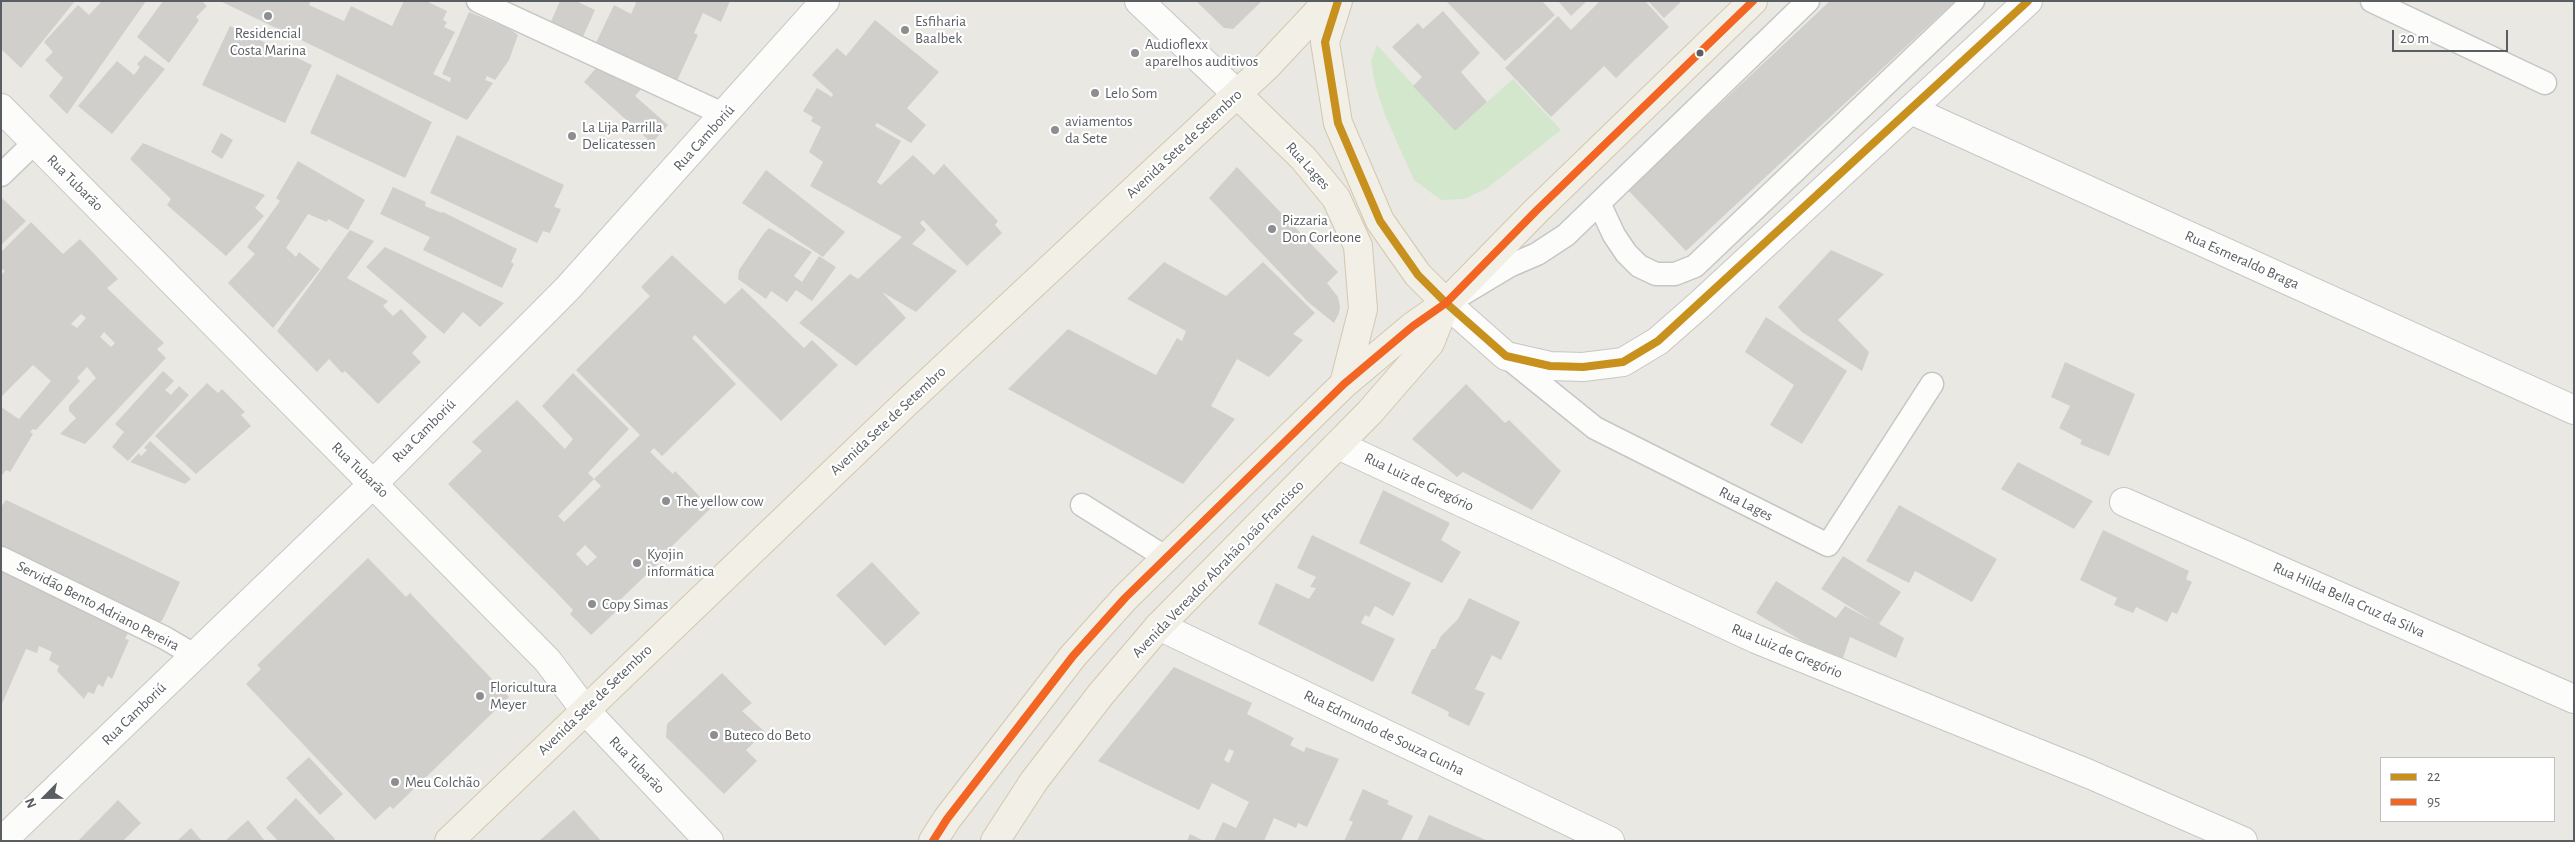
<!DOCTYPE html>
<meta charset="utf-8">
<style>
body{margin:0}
#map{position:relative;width:2575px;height:842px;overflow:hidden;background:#eae8e3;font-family:"Alegreya Sans",sans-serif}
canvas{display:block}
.frame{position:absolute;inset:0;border:2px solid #595e62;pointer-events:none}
.legend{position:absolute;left:2380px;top:757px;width:175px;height:65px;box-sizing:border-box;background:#fff;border:1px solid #bdbfc0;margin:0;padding:6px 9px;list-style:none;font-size:15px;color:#595e62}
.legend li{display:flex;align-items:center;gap:10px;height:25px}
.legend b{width:25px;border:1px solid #bdbfc0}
.north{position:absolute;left:20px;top:772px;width:50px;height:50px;-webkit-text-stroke:4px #fff;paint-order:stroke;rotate:247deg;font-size:14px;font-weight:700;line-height:20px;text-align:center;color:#595e62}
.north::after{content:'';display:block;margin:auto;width:18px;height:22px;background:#595e62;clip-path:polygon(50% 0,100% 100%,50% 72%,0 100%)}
.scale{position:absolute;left:2392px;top:30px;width:116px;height:22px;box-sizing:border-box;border:2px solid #595e62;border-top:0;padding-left:6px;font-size:15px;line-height:18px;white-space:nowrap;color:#595e62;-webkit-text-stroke:4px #fff;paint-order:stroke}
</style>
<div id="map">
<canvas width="2575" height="842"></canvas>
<div class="frame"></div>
<ul class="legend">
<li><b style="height:6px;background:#c8901d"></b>22</li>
<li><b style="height:6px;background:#f26522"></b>95</li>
</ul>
<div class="north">N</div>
<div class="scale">20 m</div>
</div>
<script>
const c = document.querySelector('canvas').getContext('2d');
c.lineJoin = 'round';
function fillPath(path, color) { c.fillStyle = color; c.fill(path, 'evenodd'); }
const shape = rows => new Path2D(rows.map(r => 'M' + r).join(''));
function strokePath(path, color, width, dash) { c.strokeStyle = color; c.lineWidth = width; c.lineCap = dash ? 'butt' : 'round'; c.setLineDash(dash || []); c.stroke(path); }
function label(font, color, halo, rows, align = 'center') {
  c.font = font + ' "Alegreya Sans",sans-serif'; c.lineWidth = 4.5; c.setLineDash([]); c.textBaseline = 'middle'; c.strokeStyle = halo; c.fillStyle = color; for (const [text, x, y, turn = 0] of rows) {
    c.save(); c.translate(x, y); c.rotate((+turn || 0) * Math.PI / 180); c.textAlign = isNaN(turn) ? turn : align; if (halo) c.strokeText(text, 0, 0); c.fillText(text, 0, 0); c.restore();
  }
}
const green = shape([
 [1377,45,1455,131,1513,79,1561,130,1486,189,1464,199,1441,200,1414,180,1385,115,1375,84,1371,61]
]);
const building = shape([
 [1,1,75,1,21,68,1,49],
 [102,1,146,1,67,114,49,96,63,78,45,60,53,52,44,42,78,5,89,15],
 [163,1,202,1,207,6,196,17,199,20,169,63,137,37],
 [220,1,311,1,309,5,344,21,351,6,392,26,404,1,426,1,447,11,443,20,447,22,444,27,455,32,433,74,450,82,451,78,442,74,469,12,508,28,518,35,509,60,495,80,487,76,485,80,493,83,467,120],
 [560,1,576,1,595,10,581,41,549,26],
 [633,1,730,1,721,22,703,13,694,33,698,35,675,85,594,47,614,5,631,14,636,3],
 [1196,1,1262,1,1233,29,1224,28],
 [1446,1,1542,1,1555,15,1505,61],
 [1558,1,1587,1,1571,16],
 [1600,1,1645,1,1669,27,1616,78,1604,66,1551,117,1505,68,1558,16,1571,30],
 [1648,1,1682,1,1664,18],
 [1830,1,1955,1,1686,251,1628,190],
 [1443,11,1480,53,1461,72,1487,102,1455,131,1413,86,1422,77,1392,47,1418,23,1423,29],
 [875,20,939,72,907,108,926,125,911,143,877,123,875,126,901,141,877,182,881,185,913,155,934,175,944,164,998,221,995,225,1002,233,967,266,923,220,920,223,926,230,912,244,957,271,916,312,882,292,906,318,856,366,799,323,850,274,858,279,902,237,810,186,823,162,809,152,821,127,811,121,813,117,803,111,817,88,832,97,833,94,812,75,837,48,846,56],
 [230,26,312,65,285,123,202,85],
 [145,55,165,69,112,134,78,106,117,61,134,75,140,67,137,64],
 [598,66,643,87,635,96,668,125,652,143,584,82],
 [337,74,432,122,405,178,310,133],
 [221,133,233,140,222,159,211,152],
 [457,135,564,185,554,207,561,209,550,233,543,231,537,243,430,193],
 [143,143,265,195,255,208,264,216,226,256,167,205,171,199,130,159],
 [298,161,365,200,348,230,328,219,327,222,308,214,286,248,296,257,299,252,320,269,273,328,228,283,255,254,247,247,280,201,276,198],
 [1237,167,1338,272,1327,283,1338,297,1340,307,1339,313,1334,323,1308,302,1209,198],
 [766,170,845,232,823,257,742,203],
 [393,187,426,202,425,206,442,213,443,212,517,249,511,262,514,264,502,288,423,250,430,237,380,214],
 [1,197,26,221,1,245],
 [31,222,63,254,80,239,118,279,107,288,164,343,157,349,166,358,85,444,60,434,76,418,69,411,69,406,96,378,87,367,77,378,80,381,36,430,33,429,30,432,33,434,10,472,6,470,1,477,1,407,19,419,51,381,33,365,1,397,1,275,5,271,1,268,1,252],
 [81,314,86,318,77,328,71,324],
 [104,332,115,343,111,347,100,337],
 [769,228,812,252,794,276,802,282,819,256,836,267,812,301,796,290,787,302,771,291,766,299,738,279,739,270,765,232],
 [350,230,374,241,347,278,388,301,383,306,393,316,401,309,427,337,412,353,421,362,378,404,345,371,342,373,329,359,317,372,277,331],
 [385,247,504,303,480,327,463,312,444,334,366,267],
 [1831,250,1884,274,1838,320,1869,352,1862,371,1802,332,1778,307],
 [672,255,725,304,742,288,804,348,812,340,838,365,781,421,695,335,692,338,736,384,662,456,654,448,650,452,673,474,675,471,711,508,666,552,668,554,620,600,624,604,591,635,570,614,573,610,556,592,448,484,482,451,472,442,517,400,565,449,573,439,542,406,573,373,629,429,588,473,594,479,558,516,564,522,601,486,594,479,640,435,576,370,650,296,641,287],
 [585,545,597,557,587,566,576,554],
 [1164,262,1226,296,1263,262,1315,313,1293,334,1303,340,1269,377,1237,359,1211,406,1235,419,1183,484,1008,389,1068,329,1156,375,1177,338,1182,341,1186,331,1127,299],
 [1766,317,1847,371,1802,444,1770,425,1794,385,1745,352],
 [2065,362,2135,394,2109,456,2080,444,2082,440,2059,428,2070,406,2051,397],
 [163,371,174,381,165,390,171,395,179,386,189,395,128,461,112,447,124,432,115,424],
 [207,383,218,393,222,389,245,412,241,415,251,426,196,474,155,436],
 [1466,384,1505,423,1509,420,1561,471,1532,510,1463,472,1457,477,1412,439],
 [150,441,191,479,185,484,130,462,139,453,141,456,147,450,144,448],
 [2018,462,2093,501,2074,529,2001,489],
 [1383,490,1450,523,1441,540,1461,552,1442,583,1359,543],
 [6,500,180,582,162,621,157,622,1,548,1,507],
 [1899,505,1997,559,1972,602,1915,571,1909,583,1866,561],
 [2103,530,2189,571,2186,579,2192,582,2177,614,2172,612,2167,622,2136,607,2133,613,2114,605,2117,598,2080,580],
 [1312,535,1411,583,1393,616,1375,606,1369,617,1365,615,1361,623,1395,639,1373,682,1258,624,1276,583,1309,599,1316,588,1310,587,1316,577,1297,568],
 [1843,556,1901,592,1879,624,1904,638,1896,658,1850,637,1843,658,1805,643,1756,613,1776,581,1836,618,1845,606,1873,621,1821,589],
 [368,558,406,597,410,593,509,697,393,809,390,806,375,820,246,684,261,669,257,665],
 [872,562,920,613,885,646,836,595],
 [1,570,128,633,125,639,129,640,112,679,108,676,103,687,98,684,94,694,88,692,84,699,57,671,59,666,49,660,52,652,39,646,37,653,26,649,1,706],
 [1469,598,1520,622,1501,660,1492,655,1475,689,1485,693,1469,726,1448,716,1449,712,1411,693,1432,649,1435,649,1441,636,1458,619],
 [1174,667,1252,703,1247,714,1294,738,1290,745,1304,752,1306,747,1339,759,1307,827,1298,823,1296,828,1274,818,1264,841,1214,841,1223,822,1236,828,1249,802,1212,783,1199,810,1098,761],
 [1229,749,1234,751,1229,763,1224,760],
 [722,673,752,703,742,711,765,732,746,750,757,761,724,794,666,737,667,724],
 [309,757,343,794,320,815,286,778],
 [1363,789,1389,801,1387,804,1413,816,1401,841,1344,841,1353,822,1349,820],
 [296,798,335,839,334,841,278,841,266,828],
 [118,800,141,823,123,841,78,841],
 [574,810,601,841,539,841],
 [1429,815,1488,841,1417,841],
 [248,820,265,841,225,841],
 [191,828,202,841,177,841],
 [1190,834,1204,841,1187,841]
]);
const lane = shape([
 [478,1,725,115],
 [2372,1,2545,83],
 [1,175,35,142],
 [1599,203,1614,235,1626,253,1639,266,1656,274,1675,274,1695,266,1973,1],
 [1464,293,1509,266,1537,254,1566,235,1808,1],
 [1507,357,1595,428,1828,545,1932,384],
 [1082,505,1165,557],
 [1,558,165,638,194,655]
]);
const street = shape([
 [1139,1,1237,94],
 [1,108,547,660,585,710,709,841],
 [1911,110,2574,410],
 [1446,303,1506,356,1550,366,1583,367,1623,362,1658,341,1699,305,2028,1],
 [1338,445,1756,639,2089,774,2243,841],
 [2124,502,2574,699],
 [1159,626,1610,841]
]);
const secondary = shape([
 [2,841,374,483,568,288,825,1]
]);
const primary = shape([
 [1338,1,1325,42,1338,123,1380,221,1418,275,1446,303],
 [1237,94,1303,158,1336,198,1358,246,1363,309,1344,384],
 [449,841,903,406,1268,65,1328,1],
 [933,841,947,819,1073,656,1125,598,1344,384,1413,326,1446,303,1536,211,1753,1],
 [995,841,1034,781,1101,694,1159,626,1370,412,1430,343,1446,303]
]);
const bus1 = shape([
 [1338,1,1325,42,1338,123,1380,221,1418,275,1446,303,1506,356,1550,366,1583,367,1623,362,1658,341,2028,1]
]);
const bus2 = shape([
 [933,841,947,819,1073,656,1125,598,1344,384,1413,326,1446,303,1536,211,1753,1]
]);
const markers = [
 [268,16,5,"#8c8e8f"],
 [905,30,5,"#8c8e8f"],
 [1135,53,5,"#8c8e8f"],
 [1700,53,4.5,"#595e62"],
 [1095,93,5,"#8c8e8f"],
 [1055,130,5,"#8c8e8f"],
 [572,136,5,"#8c8e8f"],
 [1272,229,5,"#8c8e8f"],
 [666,501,5,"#8c8e8f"],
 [637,563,5,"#8c8e8f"],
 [592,604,5,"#8c8e8f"],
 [480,696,5,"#8c8e8f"],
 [714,735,5,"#8c8e8f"],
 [395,782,5,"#8c8e8f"]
];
const poiNames = [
 ["Esfiharia",915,21],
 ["Baalbek",915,38],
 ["Residencial",268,33,"center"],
 ["Costa Marina",268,50,"center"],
 ["Audioflexx",1145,44],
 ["aparelhos auditivos",1145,61],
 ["Lelo Som",1105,93],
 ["aviamentos",1065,121],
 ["da Sete",1065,138],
 ["La Lija Parrilla",582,127],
 ["Delicatessen",582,144],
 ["Pizzaria",1282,220],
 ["Don Corleone",1282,237],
 ["The yellow cow",676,501],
 ["Kyojin",647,554],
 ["informática",647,571],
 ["Copy Simas",602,604],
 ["Floricultura",490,687],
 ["Meyer",490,704],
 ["Buteco do Beto",724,735],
 ["Meu Colchão",405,782]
];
const streetNames = [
 ["Rua Camboriú",704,138,-48],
 ["Avenida Sete de Setembro",1184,144,-43],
 ["Rua Lages",1308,166,48],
 ["Rua Tubarão",75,183,45],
 ["Rua Esmeraldo Braga",2242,260,24],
 ["Avenida Sete de Setembro",888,421,-43],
 ["Rua Camboriú",424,431,-45],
 ["Rua Tubarão",360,470,44],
 ["Rua Luiz de Gregório",1419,482,25],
 ["Rua Lages",1746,504,27],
 ["Avenida Vereador Abrahão João Francisco",1218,569,-46],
 ["Rua Hilda Bella Cruz da Silva",2349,600,24],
 ["Servidão Bento Adriano Pereira",98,606,27],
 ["Rua Luiz de Gregório",1787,651,23],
 ["Avenida Sete de Setembro",595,700,-44],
 ["Rua Camboriú",134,714,-44],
 ["Rua Edmundo de Souza Cunha",1384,733,26],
 ["Rua Tubarão",637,765,46]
];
fillPath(green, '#d2e7cc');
fillPath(building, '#d0cfcc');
strokePath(lane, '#c6c6c6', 25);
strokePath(street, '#c6c6c6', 30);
strokePath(secondary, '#c7c7c7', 30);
strokePath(primary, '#d3c7af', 30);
strokePath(lane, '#fcfcfb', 22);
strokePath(street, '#fcfcfb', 28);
strokePath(secondary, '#fcfcfb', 28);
strokePath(primary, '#f2efe6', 28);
strokePath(bus1, '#c8901d', 8);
strokePath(bus2, '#f26522', 8);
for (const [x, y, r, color] of markers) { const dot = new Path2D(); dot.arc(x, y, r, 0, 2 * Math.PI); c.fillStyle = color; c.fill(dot); strokePath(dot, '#fff', 2); }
label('15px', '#595e62', '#fff', poiNames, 'left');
label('15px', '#595e62', '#fff', streetNames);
</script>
